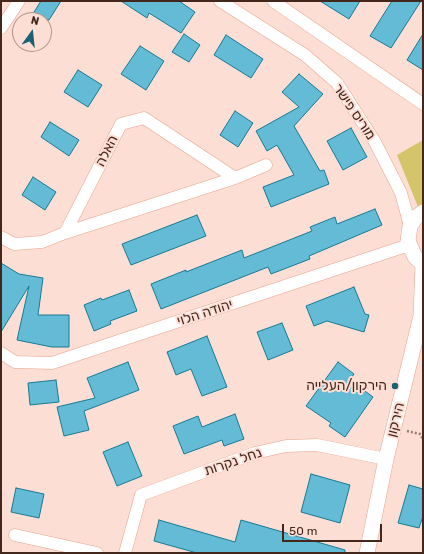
<!DOCTYPE html>
<meta charset="utf-8">
<style>
body{margin:0}
#map{position:relative;width:424px;height:554px;overflow:hidden;background:#fdded4;font-family:Rubik,sans-serif}
canvas{display:block}
.frame{position:absolute;inset:0;border:2px solid #43271d;pointer-events:none}
.north{position:absolute;left:12px;top:12px;width:40px;height:40px;box-sizing:border-box;background:#fdded4;border:1px solid #b3958b;border-radius:50%;rotate:15deg;font-size:11px;font-weight:700;line-height:16px;text-align:center;color:#43271d}
.north::after{content:'';display:block;margin:auto;width:14px;height:18px;background:#1c6173;clip-path:polygon(50% 0,100% 100%,50% 72%,0 100%)}
.scale{position:absolute;left:282px;top:524px;width:100px;height:18px;box-sizing:border-box;border:2px solid #43271d;border-top:0;padding-left:5px;font-size:12px;line-height:14px;white-space:nowrap;color:#43271d;-webkit-text-stroke:3px #fdded4;paint-order:stroke}
</style>
<div id="map">
<canvas width="424" height="554"></canvas>
<div class="frame"></div>
<div class="north">N</div>
<div class="scale">50 m</div>
</div>
<script>
const c = document.querySelector('canvas').getContext('2d');
c.lineJoin = 'round';
function fillPath(path, color) { c.fillStyle = color; c.fill(path, 'evenodd'); }
const shape = rows => new Path2D(rows.map(r => 'M' + r).join(''));
function strokePath(path, color, width, dash) { c.strokeStyle = color; c.lineWidth = width; c.lineCap = dash ? 'butt' : 'round'; c.setLineDash(dash || []); c.stroke(path); }
function label(font, color, halo, rows, align = 'center') {
  c.font = font + ' Rubik,"Noto Sans Hebrew",sans-serif'; c.lineWidth = 4; c.setLineDash([]); c.textBaseline = 'middle'; c.strokeStyle = halo; c.fillStyle = color; for (const [text, x, y, turn = 0] of rows) {
    c.save(); c.translate(x, y); c.rotate((+turn || 0) * Math.PI / 180); c.textAlign = isNaN(turn) ? turn : align; if (halo) c.strokeText(text, 0, 0); c.fillText(text, 0, 0); c.restore();
  }
}
const green = shape([
 [423,140,423,204,418,207,397,155]
]);
const building = shape([
 [41,1,61,1,49,20,29,20,41,1],
 [121,1,179,1,195,12,181,33,149,13,147,18,121,1],
 [320,1,360,1,349,19,320,1],
 [392,1,421,1,391,48,370,36,392,1],
 [184,34,200,45,189,62,172,52,184,34],
 [423,34,423,70,407,60,423,34],
 [226,35,263,59,251,78,214,55,226,35],
 [140,46,164,61,146,90,121,74,140,46],
 [78,70,102,85,88,107,64,92,78,70],
 [299,74,323,94,294,126,320,171,324,170,329,184,271,207,263,187,294,175,277,145,267,151,256,131,299,107,282,92,299,74],
 [235,111,253,123,238,147,220,135,235,111],
 [50,122,79,140,69,156,41,137,50,122],
 [351,128,367,157,343,170,327,141,351,128],
 [33,177,56,192,45,210,22,195,33,177],
 [375,209,382,225,309,256,310,259,271,274,268,267,161,309,151,284,186,270,186,272,242,250,244,258,312,231,310,227,335,217,337,224,375,209],
 [197,215,206,236,131,265,122,244,197,215],
 [1,263,19,274,43,278,38,315,69,315,69,347,52,347,17,340,29,286,1,332,1,263],
 [354,287,365,314,369,315,364,332,327,321,314,326,306,306,354,287],
 [129,290,137,311,110,321,111,324,94,331,84,305,101,298,102,300,129,290],
 [282,323,293,350,268,360,257,332,282,323],
 [207,336,227,387,202,396,191,369,176,375,167,352,207,336],
 [128,362,139,390,84,411,89,430,64,436,57,407,95,398,87,378,128,362],
 [338,362,354,374,350,380,373,397,345,437,329,426,331,423,306,406,338,362],
 [56,380,59,402,30,405,28,383,56,380],
 [235,414,244,439,224,446,222,440,184,454,173,426,198,416,202,427,235,414],
 [128,442,142,476,117,486,103,452,128,442],
 [311,474,350,485,340,523,301,512,311,474],
 [409,485,423,489,423,516,419,528,398,523,409,485],
 [16,488,44,494,39,518,11,512,16,488],
 [159,520,235,542,241,520,345,550,345,553,197,553,154,541,159,520]
]);
const path = shape([
 [407,431,420,434,423,439]
]);
const minor = shape([
 [220,1,305,55,337,83,375,142,401,193,410,226],
 [273,1,423,104],
 [1,28,19,1],
 [65,233,121,124,144,118,235,178],
 [1,237,14,244,42,242,65,233,235,178,266,165],
 [1,353,15,362,52,363,409,245],
 [15,535,97,553],
 [125,553,141,495,255,453,286,446,317,445,386,459]
]);
const tertiary = shape([
 [367,553,386,459,421,316,423,264,415,257,408,241,410,226,416,217,423,212]
]);
const markers = [
 [395,386,4,"#1c6173"]
];
const streetNames = [
 ["מוריס פישר",354,112,56],
 ["האלה",107,151,-63],
 ["יהודה הלוי",205,313,-18],
 ["הירקון",396,420,-76],
 ["נחל נקרות",233,462,-19]
];
const poiNames = [
 ["הירקון/העלייה",387,386]
];
fillPath(green, '#d5c56a');
fillPath(building, '#63bbd6');
strokePath(building, '#167a93', 1);
strokePath(minor, '#eaa28a', 13);
strokePath(tertiary, '#eaa28a', 16);
strokePath(path, '#997c72', 2.5, [2, 2]);
strokePath(minor, '#fff', 12);
strokePath(tertiary, '#fff', 15);
for (const [x, y, r, color] of markers) { const dot = new Path2D(); dot.arc(x, y, r, 0, 2 * Math.PI); c.fillStyle = color; c.fill(dot); strokePath(dot, '#fdded4', 1.5); }
label('14px', '#43271d', '#fdded4', streetNames);
label('14px', '#43271d', '#fdded4', poiNames, 'right');
</script>
